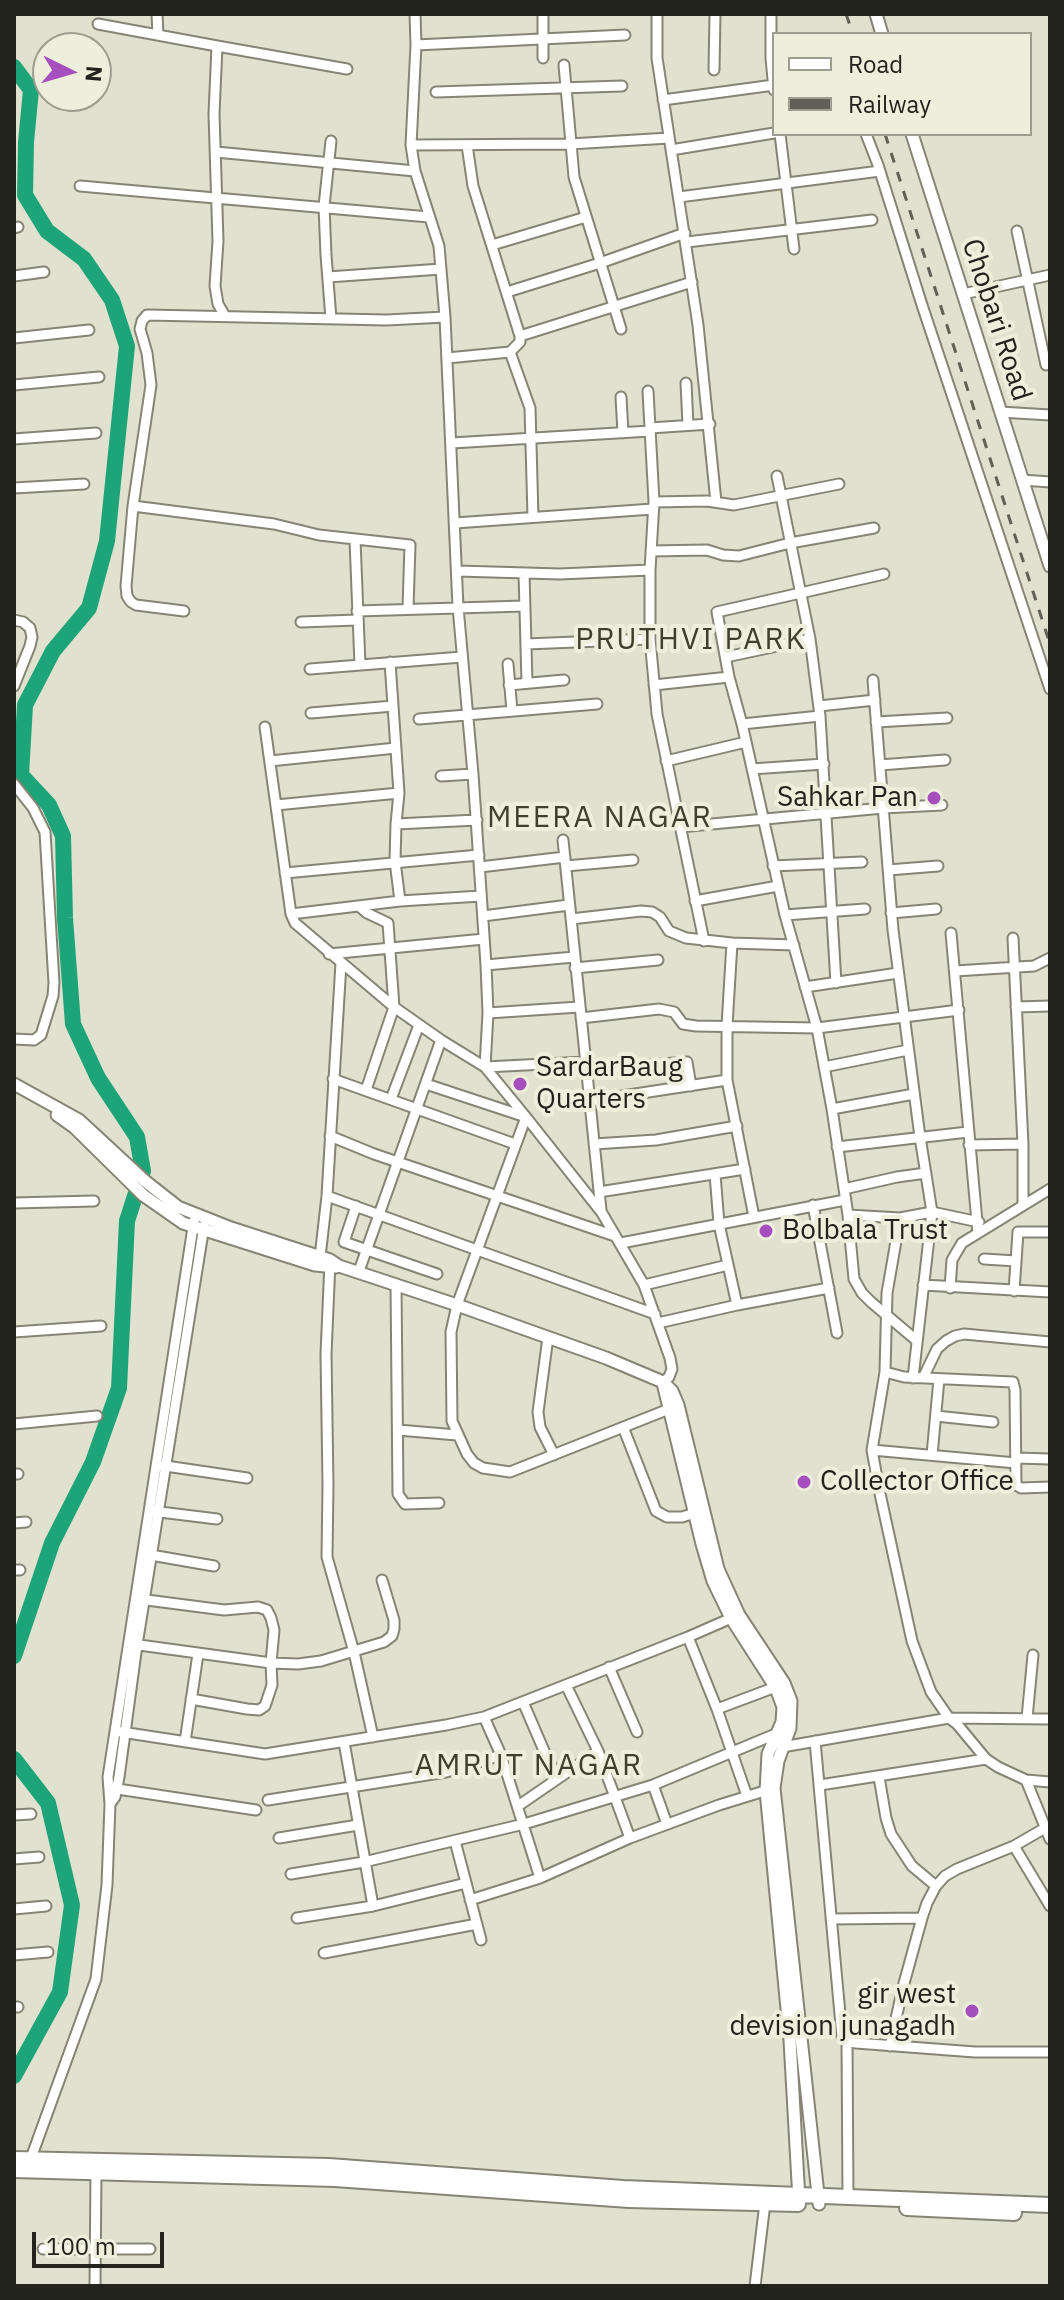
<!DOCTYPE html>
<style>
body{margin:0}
#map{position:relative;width:1064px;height:2300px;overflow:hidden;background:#e1e1cf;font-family:"IBM Plex Sans",sans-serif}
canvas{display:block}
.frame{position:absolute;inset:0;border:16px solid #23231d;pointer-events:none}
.legend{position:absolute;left:772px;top:32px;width:260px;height:104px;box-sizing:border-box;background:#eeeedc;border:2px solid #9d9d90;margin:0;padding:10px 14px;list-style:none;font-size:24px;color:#23231d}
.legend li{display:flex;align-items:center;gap:16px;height:40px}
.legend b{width:40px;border:2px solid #9d9d90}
.north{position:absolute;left:32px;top:32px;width:80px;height:80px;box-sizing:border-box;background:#eeeedc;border:2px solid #9d9d90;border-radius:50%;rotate:95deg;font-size:22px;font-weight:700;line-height:32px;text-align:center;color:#23231d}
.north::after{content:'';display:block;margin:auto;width:28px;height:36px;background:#a44fbd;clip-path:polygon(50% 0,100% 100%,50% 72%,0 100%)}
.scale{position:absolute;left:32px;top:2232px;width:132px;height:36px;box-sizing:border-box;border:4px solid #23231d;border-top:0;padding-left:10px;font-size:24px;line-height:28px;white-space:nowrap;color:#23231d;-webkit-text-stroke:6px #eeeedc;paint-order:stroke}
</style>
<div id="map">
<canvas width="1064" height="2300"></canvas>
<div class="frame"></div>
<ul class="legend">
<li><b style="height:10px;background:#fff"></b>Road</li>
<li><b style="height:10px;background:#606057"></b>Railway</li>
</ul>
<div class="north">N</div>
<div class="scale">100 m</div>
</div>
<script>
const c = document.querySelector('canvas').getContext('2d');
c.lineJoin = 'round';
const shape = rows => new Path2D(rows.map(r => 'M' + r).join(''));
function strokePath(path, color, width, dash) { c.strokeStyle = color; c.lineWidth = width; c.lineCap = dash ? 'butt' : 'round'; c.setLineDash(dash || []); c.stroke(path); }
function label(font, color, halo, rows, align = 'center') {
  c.font = font + ' "IBM Plex Sans",sans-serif'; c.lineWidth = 8; c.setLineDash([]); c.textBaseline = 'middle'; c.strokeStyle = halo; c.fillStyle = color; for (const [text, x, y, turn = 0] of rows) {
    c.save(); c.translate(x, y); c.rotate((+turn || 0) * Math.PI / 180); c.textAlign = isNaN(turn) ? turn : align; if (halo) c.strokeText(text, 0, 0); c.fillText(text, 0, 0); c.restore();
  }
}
const river = shape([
 [14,67,31,90,26,142,25,195,47,231,84,259,112,300,127,346,107,541,89,608,53,651,25,705,21,775,49,805,63,836,65,918,73,1024,98,1078,137,1137,143,1171,127,1221,119,1388,93,1462,52,1543,14,1656],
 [14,1759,48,1803,72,1905,60,1992,14,2076]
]);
const minor = shape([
 [157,14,158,35],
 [415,14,416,45,411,145,415,171,439,246,445,317,458,607,473,774,486,965,488,1013,485,1067,585,1062],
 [543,14,543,58],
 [657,14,657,58,698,325,716,502],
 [771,14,771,58,774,90],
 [98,24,217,46,214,114,218,241,215,286,218,304,225,316],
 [416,45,625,35],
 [217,46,347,69],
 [564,65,574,177,621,329],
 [714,70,715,14],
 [436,92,622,86],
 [663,100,774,85],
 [780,134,794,249],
 [866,134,878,165,922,305,1050,689],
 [411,145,570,144,669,138],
 [671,150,774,133],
 [216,152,415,171],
 [80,186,429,217],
 [679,197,880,171],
 [14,228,18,227],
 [1017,231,1046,365,1050,364],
 [687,242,872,220],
 [492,245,586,217],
 [14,276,44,272],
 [328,277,441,269],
 [507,292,600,263,685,233],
 [963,294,1050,275],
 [331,319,326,255,324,206,331,141],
 [520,336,692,282],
 [14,338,89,330],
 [510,352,530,408,533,517],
 [447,358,510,352,520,342,520,336,473,186,467,145],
 [686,383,688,425],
 [14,385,99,377],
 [648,391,654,502,650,570,650,639,657,714,704,941],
 [621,397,623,433],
 [1000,412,1050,415],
 [650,428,710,424],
 [14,439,96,433],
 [452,443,650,431],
 [777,476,810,639,820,716,836,983],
 [1022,480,1050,482],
 [14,488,84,484],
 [654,502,707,501,734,505,839,484],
 [133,506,274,524,319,535,410,545,408,608],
 [455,523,653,509],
 [355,540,360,665],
 [651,551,707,550,723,555,739,556,790,543,874,528],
 [458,571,560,574,650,570],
 [524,573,527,683],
 [884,574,717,612,729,677,742,724,785,915,817,1028,832,1109,848,1215,854,1279,862,1293,871,1302,916,1340],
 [184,611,136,605,131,602,127,596,126,586,133,506,151,385,147,353,140,329,142,321,147,315,387,320,445,317],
 [357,611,524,606],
 [14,620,23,622,30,628,32,637,30,646,14,686],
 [301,622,357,620],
 [526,644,650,639],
 [726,657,810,639],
 [390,662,399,793,396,824,395,861,400,901],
 [508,664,512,711],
 [310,669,462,657],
 [873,680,893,930,920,1137,932,1212,913,1378],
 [509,685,564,680],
 [654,685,729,677],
 [819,706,875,700],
 [311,713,393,706],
 [419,719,597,704],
 [876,722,947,718],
 [742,724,820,716],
 [265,727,291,914,295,923,394,1007,441,1040,485,1067,526,1117,602,1213,644,1285,670,1358,672,1369,669,1377,663,1382],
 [270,761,396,748],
 [666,761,746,742],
 [880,765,945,760],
 [752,769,824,764],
 [441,776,473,774],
 [14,784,33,808,45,832,54,983,53,996,41,1035,34,1040,14,1039],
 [276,805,399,793],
 [396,824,477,820],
 [680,827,883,808,942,805],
 [563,840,601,1210],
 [566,866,633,860],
 [773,866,862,862],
 [480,867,565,857],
 [888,870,938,866],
 [285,873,479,855],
 [695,901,778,886],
 [359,906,367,913,388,923,394,1007,366,1090],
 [891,913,936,909],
 [291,914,400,901,481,896],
 [785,915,865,909],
 [483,916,569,905],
 [571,919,641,911,652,912,660,917,669,931,686,938,732,943,794,945],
 [951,933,978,1233],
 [1013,938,1023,1144,1023,1205],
 [732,943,727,1026,727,1080,754,1217],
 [329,954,484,939],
 [486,965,574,957],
 [575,968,658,960],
 [955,971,1034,966,1050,958],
 [805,987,898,973],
 [1016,1007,1050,1006],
 [488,1013,579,1007],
 [581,1018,659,1009,674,1012,683,1024,696,1026,817,1028,959,1010],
 [824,1067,908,1050],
 [586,1070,687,1062,691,1086],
 [333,1079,515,1144],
 [426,1084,526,1117,457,1305,451,1332,452,1421,467,1454,474,1463,483,1468,510,1472,669,1409],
 [391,1099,419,1025],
 [589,1101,727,1080],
 [832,1109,914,1094],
 [330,1136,374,1154,615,1236],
 [594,1144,656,1140,737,1126],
 [969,1145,1023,1144],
 [837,1147,968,1132],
 [715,1174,719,1224,737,1305],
 [844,1189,897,1177,926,1173],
 [599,1192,745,1169],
 [327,1196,655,1314],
 [14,1203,94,1201],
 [813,1205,837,1333],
 [356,1206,344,1242,437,1274],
 [848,1215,900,1218,932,1212,979,1222],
 [900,1218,887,1293,885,1372,872,1450,879,1489,912,1641,931,1692,949,1718,1050,1719],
 [621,1243,845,1200],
 [320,1257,327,1196,341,963],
 [984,1259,1016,1261],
 [330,1262,326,1354,328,1485,327,1557,354,1652,373,1737],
 [359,1271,441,1040],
 [396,1284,398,1494,405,1504,439,1503],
 [644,1285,728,1265],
 [923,1285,1050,1292],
 [950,1288,952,1260,962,1243,1050,1189],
 [1014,1291,1018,1232,1050,1232],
 [658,1323,737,1305,829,1288],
 [14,1332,101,1326],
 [548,1337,538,1412,540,1427,554,1455],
 [885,1372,904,1377,1013,1382,1015,1390,1016,1485,1021,1488,1050,1487],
 [923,1378,937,1349,946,1341,955,1336,964,1334,1050,1342],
 [936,1416,993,1422],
 [14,1424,97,1416],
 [623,1427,656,1511,667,1517,682,1517,695,1513],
 [398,1430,457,1435],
 [872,1450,1016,1463],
 [932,1455,939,1379],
 [1016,1458,1050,1459],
 [159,1465,247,1478],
 [14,1474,18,1474],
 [152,1511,217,1519],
 [14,1523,26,1522],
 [145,1554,214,1566],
 [14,1570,20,1570],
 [139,1599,224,1610,258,1607,267,1610,271,1618,274,1630,271,1663,272,1685,265,1706,259,1710,247,1709,191,1699],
 [688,1637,717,1709,747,1796],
 [132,1644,271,1663,298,1664,321,1661,384,1642,392,1636,394,1629,394,1620,382,1580],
 [609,1667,637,1732],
 [566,1685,598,1751,630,1838],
 [523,1702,548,1760,558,1777],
 [717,1709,781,1685],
 [484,1717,501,1755,540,1878],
 [1027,1718,1033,1655],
 [115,1731,265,1754,446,1725,484,1717,688,1637,736,1616],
 [815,1741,842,2036,847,2041,856,2043,975,2052,1050,2052],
 [185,1742,198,1654],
 [344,1742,373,1906],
 [782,1747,949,1718,957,1724,986,1759,998,1767,1026,1780,1050,1782],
 [879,1777,886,1818,891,1834,912,1866,936,1886],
 [1026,1780,1050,1839],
 [653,1785,667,1824],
 [820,1785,986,1759],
 [111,1788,256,1810],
 [268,1800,446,1772,501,1755],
 [110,1804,115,1797,119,1777,137,1645,204,1226],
 [518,1806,598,1751],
 [14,1815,31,1814],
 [279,1838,358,1825],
 [455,1841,481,1940],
 [1014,1846,1050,1906],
 [14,1859,39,1857],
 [291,1874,364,1862,524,1824,653,1785,778,1733],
 [470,1900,540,1878,630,1838,719,1805,771,1789],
 [14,1909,46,1906],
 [297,1918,373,1906,466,1883],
 [831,1919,922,1918],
 [324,1953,477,1924],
 [14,1955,48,1952],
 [14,2007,18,2007],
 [847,2041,848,2196],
 [890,2046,903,1987,922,1918,927,1903,936,1886,945,1876,957,1869,1014,1846,1045,1828],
 [31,2158,96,1979,107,1885,110,1804,108,1777,194,1221],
 [43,2249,150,2249],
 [95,2286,96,2171],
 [755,2286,765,2203]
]);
const tertiary = shape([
 [876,14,882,34],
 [912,134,1050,566],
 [14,1084,79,1120,145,1181,178,1207,231,1228,330,1260,339,1266,457,1305,606,1358,663,1382,672,1391,678,1405,718,1569,739,1615,784,1683,791,1701,790,1728,778,1761,774,1788,819,2204],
 [57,1115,74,1127,143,1195,183,1223,315,1265,336,1267],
 [663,1383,702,1544,713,1581,731,1618,776,1688,783,1707,782,1722,768,1754,766,1791,790,2040,799,2200]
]);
const primary = shape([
 [14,2159,329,2166,623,2188,1050,2205],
 [14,2170,335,2179,629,2200,798,2204],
 [907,2208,1014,2213]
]);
const rail = shape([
 [846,14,853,34],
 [885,134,1050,644]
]);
const markers = [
 [934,798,8,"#a44fbd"],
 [520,1084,8,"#a44fbd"],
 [766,1231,8,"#a44fbd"],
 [804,1482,8,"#a44fbd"],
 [972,2011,8,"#a44fbd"]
];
const streetNames = [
 ["Chobari Road",996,320,72]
];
const poiNames = [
 ["Sahkar Pan",918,798,"right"],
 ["SardarBaug",536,1068],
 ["Quarters",536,1100],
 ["Bolbala Trust",782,1231],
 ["Collector Office",820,1482],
 ["gir west",956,1995,"right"],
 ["devision junagadh",956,2027,"right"]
];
const neighbourhoodNames = [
 ["PRUTHVI PARK",691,640],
 ["MEERA NAGAR",600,818],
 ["AMRUT NAGAR",529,1766]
];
strokePath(river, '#1da579', 16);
strokePath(minor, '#868575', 13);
strokePath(tertiary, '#868575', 15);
strokePath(primary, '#868575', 18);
strokePath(minor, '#fff', 9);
strokePath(tertiary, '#fff', 11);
strokePath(primary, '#fff', 14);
strokePath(rail, '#606057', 3, [10, 10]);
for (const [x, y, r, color] of markers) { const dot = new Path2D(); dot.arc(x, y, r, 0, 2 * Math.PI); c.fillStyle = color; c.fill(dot); strokePath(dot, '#eeeedc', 3); }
label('28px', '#23231d', '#eeeedc', streetNames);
label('28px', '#23231d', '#eeeedc', poiNames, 'left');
c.letterSpacing = '2px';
label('30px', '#3f3f30', '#eeeedc', neighbourhoodNames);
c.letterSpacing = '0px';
</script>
